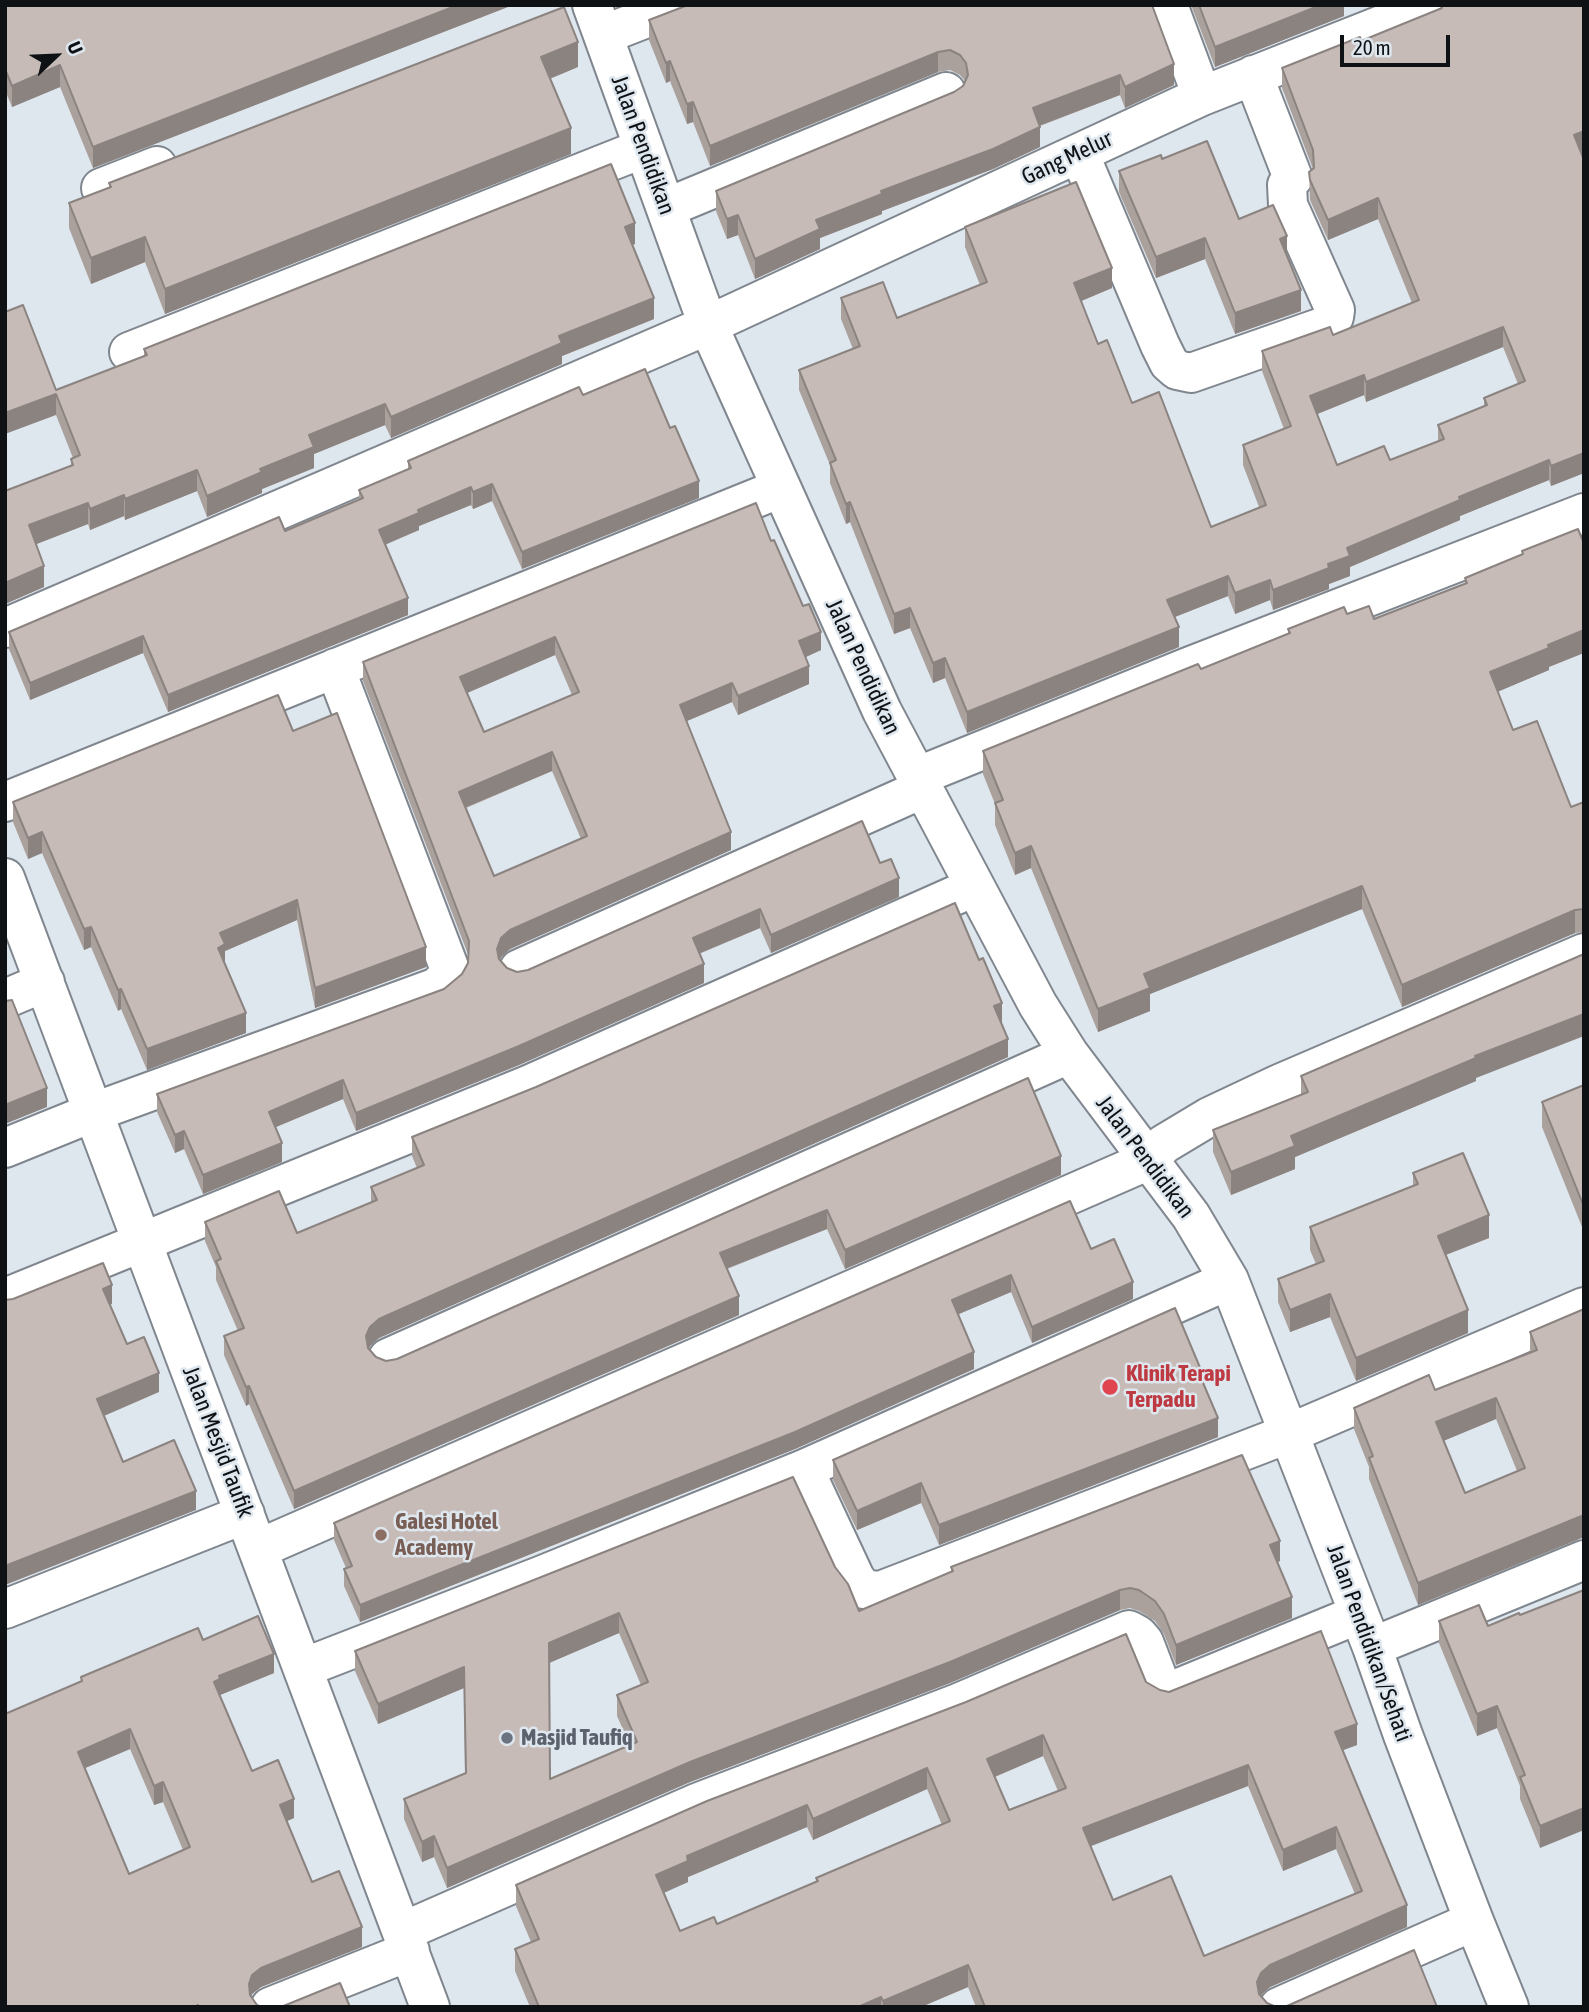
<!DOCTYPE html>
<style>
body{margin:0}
#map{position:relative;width:1589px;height:2012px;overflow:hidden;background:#dee6ee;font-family:"Asap Condensed",sans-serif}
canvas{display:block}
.frame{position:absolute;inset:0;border:7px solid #0f1215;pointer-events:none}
.north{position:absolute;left:21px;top:21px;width:70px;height:70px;-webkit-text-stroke:5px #dee6ee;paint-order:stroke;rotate:67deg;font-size:19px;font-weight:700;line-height:28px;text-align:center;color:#0f1215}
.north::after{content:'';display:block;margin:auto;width:24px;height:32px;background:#0f1215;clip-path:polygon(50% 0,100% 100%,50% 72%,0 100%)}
.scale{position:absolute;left:1340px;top:35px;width:110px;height:32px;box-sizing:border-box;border:4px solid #0f1215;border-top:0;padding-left:9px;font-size:21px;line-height:24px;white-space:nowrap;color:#0f1215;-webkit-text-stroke:5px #dee6ee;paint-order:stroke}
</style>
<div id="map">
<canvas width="1589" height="2012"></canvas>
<div class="frame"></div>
<div class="north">U</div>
<div class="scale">20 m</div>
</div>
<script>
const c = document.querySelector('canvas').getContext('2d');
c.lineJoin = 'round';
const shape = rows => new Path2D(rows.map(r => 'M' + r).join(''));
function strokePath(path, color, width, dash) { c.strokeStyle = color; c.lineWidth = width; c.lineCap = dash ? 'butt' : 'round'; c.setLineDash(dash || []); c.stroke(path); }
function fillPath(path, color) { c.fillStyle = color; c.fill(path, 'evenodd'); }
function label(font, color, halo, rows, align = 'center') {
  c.font = font + ' "Asap Condensed",sans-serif'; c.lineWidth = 5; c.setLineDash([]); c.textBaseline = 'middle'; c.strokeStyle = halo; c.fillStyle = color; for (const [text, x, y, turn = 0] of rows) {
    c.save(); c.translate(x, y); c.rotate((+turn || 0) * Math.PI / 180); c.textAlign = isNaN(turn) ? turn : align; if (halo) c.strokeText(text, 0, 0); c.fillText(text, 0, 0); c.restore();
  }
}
const minor = shape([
 [592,5,708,325,882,711,1038,1005,1069,1054,1191,1216,1229,1280,1372,1647,1403,1735,1474,1921,1509,2007],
 [1168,5,1202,96],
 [603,35,680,5],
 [1079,153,1160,345,1169,363,1177,370,1191,373,1328,325,1334,317,1335,310,1288,205,1287,185,1293,178,1253,75],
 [101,188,157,166],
 [666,208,946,92],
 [129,352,644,148],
 [5,628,708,325,1202,96,1432,5],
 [916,777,1188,667,1584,513],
 [5,802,781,488],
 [5,878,430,2007],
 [519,969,922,789],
 [5,999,45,982],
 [5,1148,94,1112,437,987,447,977,449,967,335,668],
 [5,1298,528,1085,974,887],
 [388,1358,1069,1054],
 [804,1469,855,1578,863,1589,880,1591,1290,1433,1584,1307],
 [258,1549,1147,1161,1164,1144,1209,1117,1279,1084,1584,953],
 [5,1609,245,1514],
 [1372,1647,1584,1560],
 [303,1668,540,1576,804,1469,1229,1280],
 [402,1932,699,1802,958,1703,1129,1630,1138,1635,1144,1642,1162,1689,1169,1692,1359,1614],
 [270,2007,410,1951],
 [1279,2007,1474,1921]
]);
const wall = shape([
 [5,5,513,5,93,168,60,87,12,107,5,90],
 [688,5,1174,85,1125,108,1120,95,1040,126,1040,147,993,169,882,211,882,214,820,238,820,249,755,279,738,235,727,239,716,211,716,191,954,92,963,86,965,81,960,75,950,70,938,72,710,166,693,122,687,124,670,81,666,83,649,40,649,20],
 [1191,5,1344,5,1344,16,1215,67],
 [1441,6,1581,152,1584,160,1584,473,1551,486,1549,480,1460,516,1460,520,1350,567,1350,576,1329,584,1329,589,1273,610,1270,600,1235,614,1228,596,1175,617,1179,647,967,733,945,678,933,683,910,628,894,634,850,522,846,524,830,483,830,465,799,390,799,370,853,349,841,319,841,298,897,318,980,285,965,247,965,227,1112,288,1081,301,1098,344,1132,403,1211,527,1259,507,1243,465,1243,445,1284,429,1262,371,1262,351,1333,335,1412,303,1378,219,1328,240,1310,200,1309,172,1313,169,1282,88,1282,68,1361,41,1441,9],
 [1503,347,1518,384,1484,398,1484,406,1438,425,1438,441,1390,460,1337,465,1317,414,1364,395,1366,402],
 [578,67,550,79,571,154,165,314,145,262,91,284,69,228,69,203,109,187,109,183],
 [1162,159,1287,256,1301,311,1235,334,1205,259,1156,278,1119,192,1119,171],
 [635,244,633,245,654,319,562,356,562,364,391,438,385,425,314,454,314,468,262,489,262,493,207,517,197,491,125,520,124,516,90,530,88,524,36,544,44,587,5,604,5,491,71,466,71,459,73,458,56,415,56,390,144,356,144,349],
 [583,395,699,498,522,569,492,501,473,509,471,505,419,526,419,530,385,545,408,615,168,712,143,653,30,700,9,649,9,632,285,531,359,499,359,490,408,470,408,461],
 [771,541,821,650,806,657,809,684,738,715,732,702,686,721,731,850,510,949,501,957,500,960,507,968,517,972,528,970,880,863,899,897,771,953,760,928,699,954,704,983,519,1065,356,1131,343,1099,275,1127,282,1162,203,1194,184,1149,175,1153,157,1112,157,1094,444,989,462,974,468,963,469,957,363,681,363,662],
 [555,655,572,695,484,732,467,693],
 [552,771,581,839,494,876,466,808],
 [1522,551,1549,670,1497,692,1513,730,1571,807,1584,802,1584,932,1575,933,1402,1007,1362,909,1150,994,1150,1011,1098,1032,1031,868,1015,875,995,825,995,804,983,774,983,751,1201,669,1288,633,1288,629,1347,614,1374,619,1465,584,1465,578,1522,555],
 [293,731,426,967,315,1008,297,920,225,951,225,965,246,1033,147,1070,121,1009,118,1011,91,947,84,950,42,853,28,859,13,822,13,802],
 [1001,1022,1008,1057,379,1338,370,1346,369,1349,376,1357,386,1361,397,1359,1028,1078,1061,1175,845,1269,827,1229,727,1269,739,1315,294,1509,249,1404,246,1406,224,1355,224,1336,238,1331,216,1280,216,1267,205,1241,205,1222,297,1233,371,1202,371,1187,417,1168,412,1156,412,1137],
 [1301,1076,1476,1078,1476,1081,1295,1157,1295,1169,1231,1195,1213,1152,1213,1130,1301,1094],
 [1584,1085,1584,1232,1542,1127,1542,1102],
 [1413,1173,1489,1238,1445,1255,1468,1333,1356,1381,1330,1317,1290,1332,1278,1302,1278,1279,1316,1264,1310,1250,1310,1227,1413,1185],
 [1070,1201,1091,1249,1133,1299,1032,1343,1011,1292,958,1314,974,1369,795,1449,360,1622,344,1586,344,1569,346,1568,334,1540,334,1523],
 [1584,1309,1584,1537,1418,1605,1369,1479,1369,1467,1354,1429,1354,1408,1435,1390,1530,1352,1530,1332],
 [1496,1419,1517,1471,1465,1493,1443,1441],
 [1201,1378,1218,1437,939,1545,921,1503,857,1530,833,1480,833,1460],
 [1280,1561,1278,1562,1292,1618,1176,1665,1164,1634,1155,1621,1139,1611,1130,1608,1120,1610,950,1683,690,1782,447,1888,434,1857,422,1862,404,1819,404,1799,465,1773,464,1688,378,1724,355,1671,355,1651,835,1567,859,1611,951,1572,951,1567],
 [619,1633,641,1685,617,1695,617,1716,630,1745,550,1779,549,1663],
 [1584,1590,1540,1848,1520,1799,1520,1786,1497,1728,1477,1736,1439,1643,1439,1621,1488,1626,1520,1615],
 [203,1640,274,1673,220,1695,220,1696,252,1771,294,1818,287,1821,312,1882,362,1947,261,1987,252,1994,251,1997,257,2005,261,2007,5,2007,81,1682,81,1677],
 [130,1749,154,1805,163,1802,183,1850,129,1874,85,1768],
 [1146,1682,1160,1690,1357,1745,1343,1750,1407,1927,1270,1987,1261,1996,1267,2003,1276,2007,976,2007,968,1987,921,2007,530,2007,515,1971,515,1949,531,1942,516,1906,516,1885],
 [1043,1756,1058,1791,1009,1810,995,1777],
 [1248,1786,1283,1871,1336,1849,1355,1894,1204,1956,1113,1900,1091,1846],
 [927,1789,942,1825,816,1878,816,1882,717,1924,680,1931,664,1893,688,1882,688,1877,807,1827,813,1840]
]);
const shadedWall = shape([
 [458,5,513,5,93,168,93,147],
 [1321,5,1344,5,1344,16,1215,67,1215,47],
 [578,42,578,67,541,82,541,57],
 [938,52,938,72,710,166,710,146],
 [670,61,670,81,666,83,666,63],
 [1174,64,1174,85,1125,108,1125,87],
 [60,65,60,87,12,107,12,86],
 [1120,75,1120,95,1033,128,1033,108],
 [693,102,693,122,687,124,687,104],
 [1040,127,1040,147,993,169,882,211,882,214,820,238,820,249,755,279,755,259,816,220,881,191],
 [571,128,571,154,165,314,165,289],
 [1584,131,1584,151,1574,155,1574,135],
 [1378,198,1378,219,1328,240,1328,220],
 [738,215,738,235,727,239,727,219],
 [635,223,635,244,625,248,625,227],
 [1287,236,1287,257,1280,239],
 [145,237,145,262,91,284,91,258],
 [1205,238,1205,259,1156,278,1156,257],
 [1112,268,1112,288,1074,304,1074,283],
 [1301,290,1301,311,1235,334,1235,313],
 [654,298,654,319,562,356,562,364,391,438,391,417,559,336],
 [1503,327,1503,347,1366,402,1366,382],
 [1364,375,1364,395,1310,417,1310,396],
 [56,394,56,415,5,434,5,413],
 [385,404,385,425,314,454,314,468,262,489,262,493,207,517,207,496,260,469,309,435],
 [1584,453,1584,473,1551,486,1551,466],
 [1549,460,1549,480,1460,516,1460,520,1350,567,1350,576,1329,584,1329,589,1273,610,1273,590,1328,564,1347,548,1459,497],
 [197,470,197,491,125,520,125,499],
 [699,481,699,498,522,569,522,552],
 [492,484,492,501,473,509,473,492],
 [471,487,471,505,419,526,419,530,379,547,379,530,418,510],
 [124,495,124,516,90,530,90,509],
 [850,502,850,522,846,524,846,504],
 [88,503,88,524,29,547,29,525],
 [44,566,44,587,5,604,5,583],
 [1228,576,1228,596,1167,620,1167,600],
 [1270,580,1270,600,1235,614,1235,593],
 [408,598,408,615,168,712,168,695],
 [910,608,910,628,894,634,894,614],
 [1179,627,1179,647,967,733,967,712],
 [1584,630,1584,653,1549,667,1549,670,1490,695,1490,672,1548,645],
 [821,632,821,650,799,660,799,641],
 [143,636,143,653,30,700,30,683],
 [555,637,555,655,460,696,460,677],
 [945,658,945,678,933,683,933,663],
 [809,666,809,684,738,715,738,696],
 [732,683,732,702,680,724,680,705],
 [552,752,552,771,459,810,459,792],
 [42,832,42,853,28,859,28,838],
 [731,832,731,850,510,949,501,957,497,967,497,949,501,938,510,930],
 [1031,846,1031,868,1015,875,1015,853],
 [899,878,899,897,771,953,771,935],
 [1362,886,1362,909,1150,994,1150,1011,1098,1032,1098,1009,1144,974],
 [297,900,297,920,225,951,225,965,218,948,220,933],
 [760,909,760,928,693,956,693,938],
 [1575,910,1575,933,1402,1007,1402,985],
 [91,927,91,947,84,950,84,929],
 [426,947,426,967,315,1008,315,988],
 [704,964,704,983,519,1065,356,1131,356,1113],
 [121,989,121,1009,118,1011,118,990],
 [1002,1003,1002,1022,994,1025,994,1006],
 [246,1013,246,1033,147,1070,147,1049],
 [1584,1014,1584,1036,1476,1078,1476,1081,1295,1157,1295,1169,1231,1195,1231,1172,1291,1136,1475,1056],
 [1008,1039,1008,1057,379,1338,370,1346,366,1355,366,1336,370,1327,379,1319],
 [343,1080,343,1099,269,1130,269,1112],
 [47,1088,47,1107,5,1124,5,1105],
 [184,1131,184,1149,175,1153,175,1135],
 [282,1143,282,1162,203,1194,203,1175],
 [1061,1156,1061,1175,845,1269,845,1250],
 [827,1210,827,1229,720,1271,720,1253],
 [1489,1215,1489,1238,1438,1258,1438,1236],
 [1011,1275,1011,1292,952,1317,952,1300],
 [1133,1282,1133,1299,1032,1343,1032,1327],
 [112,1285,112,1304,103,1308,103,1289],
 [1330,1294,1330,1317,1290,1332,1290,1310],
 [739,1296,739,1315,294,1509,294,1491],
 [1468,1310,1468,1333,1356,1381,1356,1358],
 [974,1352,974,1369,795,1449,360,1622,360,1605],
 [159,1373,159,1392,97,1419,97,1399],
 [249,1386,249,1404,246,1406,246,1387],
 [1496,1398,1496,1419,1436,1444,1436,1422],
 [1218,1418,1218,1437,939,1545,939,1525],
 [921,1483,921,1503,857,1530,857,1511],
 [196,1491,196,1510,5,1585,5,1566],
 [1584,1515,1584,1537,1418,1605,1418,1583],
 [1280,1541,1280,1561,1270,1565,1270,1545],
 [1120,1590,1120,1610,950,1683,690,1782,447,1888,447,1868,690,1762],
 [1292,1597,1292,1618,1176,1665,1176,1645],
 [619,1613,619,1633,549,1663,549,1643],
 [274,1654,274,1673,220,1695,220,1698,214,1682,219,1676],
 [464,1667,464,1688,378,1724,378,1704],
 [1497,1706,1497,1728,1477,1736,1477,1714],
 [1357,1724,1357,1745,1335,1753,1335,1732],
 [130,1729,130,1749,78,1771,78,1752],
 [1043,1735,1043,1756,987,1780,987,1759],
 [1248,1765,1248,1786,1083,1849,1083,1828],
 [927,1768,927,1789,813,1840,813,1819],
 [163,1782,163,1802,154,1805,154,1786],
 [294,1799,294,1818,280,1824,280,1805],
 [807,1805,807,1827,688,1877,688,1882,656,1896,656,1875,687,1856],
 [1584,1808,1584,1830,1540,1848,1540,1826],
 [1336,1827,1336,1849,1283,1871,1283,1850],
 [434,1836,434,1857,422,1862,422,1842],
 [1407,1905,1407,1927,1270,1987,1261,1995,1257,2004,1257,1982,1261,1973,1270,1965],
 [362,1927,362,1947,261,1987,252,1994,249,2003,249,1984,252,1975,261,1968],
 [968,1965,968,1987,921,2007,883,2007,883,2001],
 [881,1997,881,2007,858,2007]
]);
const building = shape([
 [5,5,458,5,93,147,60,65,12,86,5,69,5,5],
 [688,5,1152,5,1174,64,1125,87,1120,75,1033,108,1040,127,993,149,881,191,882,194,816,220,820,229,755,259,738,215,727,219,716,191,954,92,963,86,968,75,966,63,960,55,950,50,938,52,710,146,693,102,687,104,670,61,666,63,649,20,688,5],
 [1199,5,1321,5,1215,47,1199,5],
 [1584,5,1584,131,1574,135,1584,160,1584,453,1551,466,1549,460,1459,497,1460,500,1347,548,1350,556,1328,564,1329,568,1273,590,1270,580,1235,593,1228,576,1167,600,1179,627,967,712,945,658,933,663,910,608,894,614,850,502,846,504,830,463,836,460,799,370,860,346,841,298,883,282,897,318,987,282,965,227,1076,182,1112,268,1074,283,1098,344,1107,340,1132,403,1159,392,1211,527,1266,505,1243,445,1291,426,1262,351,1330,327,1333,335,1419,300,1378,198,1328,220,1310,180,1309,172,1314,168,1313,150,1282,68,1360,37,1361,41,1442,8,1441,6,1442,5,1584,5],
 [1503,327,1525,381,1484,398,1487,405,1438,425,1444,439,1390,460,1384,446,1337,465,1310,396,1364,375,1366,382,1503,327],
 [564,7,578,42,541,57,571,128,165,289,145,237,91,258,69,203,111,187,109,183,564,7],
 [1207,141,1239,219,1273,205,1287,236,1280,239,1301,290,1235,313,1205,238,1156,257,1119,171,1161,155,1162,159,1207,141],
 [611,164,635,223,625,227,654,298,559,336,562,343,391,417,385,404,309,435,314,447,260,469,262,472,207,496,197,470,125,499,124,495,90,509,88,503,29,525,44,566,5,583,5,491,73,465,71,459,80,455,56,394,5,413,5,312,23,305,56,390,147,355,144,349,611,164],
 [645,369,670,428,675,426,699,481,522,552,492,484,473,492,471,487,418,510,419,513,379,530,408,598,168,695,143,636,30,683,9,632,279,517,285,531,363,498,359,490,411,468,408,461,579,387,583,395,645,369],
 [756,503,771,541,774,540,803,606,809,604,821,632,799,641,809,666,738,696,732,683,680,705,731,832,510,930,501,938,497,949,499,959,507,968,517,972,528,970,862,821,880,863,891,859,899,878,771,935,760,909,693,938,704,964,519,1046,356,1113,343,1080,269,1112,282,1143,203,1175,184,1131,175,1135,157,1094,444,989,462,974,468,963,469,941,363,662,756,503],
 [555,637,579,692,484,732,460,677,555,637],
 [552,752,587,836,494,876,459,792,552,752],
 [1578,529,1583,541,1584,540,1584,630,1548,645,1549,648,1490,672,1513,730,1537,721,1571,807,1584,802,1584,909,1575,910,1402,985,1362,886,1144,974,1150,988,1098,1009,1031,846,1015,853,995,803,1003,800,983,751,1198,664,1201,669,1290,633,1288,629,1344,607,1347,614,1369,606,1374,619,1467,583,1465,578,1523,554,1522,551,1578,529],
 [278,695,293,731,337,713,426,947,315,988,297,900,220,933,225,944,218,948,246,1013,147,1049,121,989,118,990,91,927,84,929,42,832,28,838,13,802,278,695],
 [955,903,979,960,983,958,1002,1003,994,1006,1008,1039,379,1319,370,1327,366,1336,368,1348,376,1357,386,1361,397,1359,1028,1078,1061,1156,845,1250,827,1210,720,1253,739,1296,294,1491,249,1386,246,1387,224,1336,244,1328,216,1261,221,1259,205,1222,279,1191,297,1233,377,1200,371,1187,424,1165,412,1137,536,1087,955,903],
 [1584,954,1584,1014,1475,1056,1476,1058,1291,1136,1295,1146,1231,1172,1213,1130,1308,1092,1301,1076,1584,954],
 [12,1000,47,1088,5,1105,5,1001,12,1000],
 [1584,1085,1584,1207,1542,1102,1584,1085],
 [1463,1153,1489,1215,1438,1236,1468,1310,1356,1358,1330,1294,1290,1310,1278,1279,1324,1261,1310,1227,1418,1184,1413,1173,1463,1153],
 [1070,1201,1091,1249,1114,1239,1133,1282,1032,1327,1011,1275,952,1300,974,1352,795,1432,360,1605,344,1569,352,1566,334,1523,1070,1201],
 [103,1263,112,1285,103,1289,127,1344,144,1337,159,1373,97,1399,123,1462,174,1440,196,1491,5,1566,5,1300,13,1299,103,1263],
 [1175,1308,1201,1370,1198,1371,1218,1418,939,1525,921,1483,857,1511,833,1460,1175,1308],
 [1584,1309,1584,1515,1418,1583,1369,1458,1373,1456,1354,1408,1429,1375,1435,1390,1537,1350,1530,1332,1584,1309],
 [1496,1398,1525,1468,1465,1493,1436,1422,1496,1398],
 [1242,1455,1280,1541,1270,1545,1292,1597,1176,1645,1164,1614,1155,1601,1139,1590,1130,1588,1120,1590,950,1662,690,1762,447,1868,434,1836,422,1842,404,1799,466,1773,464,1667,378,1704,355,1651,793,1477,835,1567,848,1584,859,1611,953,1571,951,1567,1242,1455],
 [619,1613,648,1682,617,1695,637,1742,550,1779,549,1643,619,1613],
 [1584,1590,1584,1808,1540,1826,1520,1777,1525,1775,1497,1706,1477,1714,1439,1621,1479,1605,1488,1626,1519,1613,1520,1615,1584,1590],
 [258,1616,274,1654,219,1676,220,1679,214,1682,252,1771,278,1760,294,1799,280,1805,312,1882,339,1871,362,1927,261,1968,252,1975,249,1984,250,1995,257,2005,261,2007,199,2007,198,2005,194,2007,5,2007,5,1714,82,1681,81,1677,198,1628,203,1640,258,1616],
 [130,1729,154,1786,163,1782,190,1847,129,1874,78,1752,130,1729],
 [1321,1631,1357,1724,1335,1732,1407,1905,1270,1965,1261,1973,1257,1982,1259,1994,1267,2003,1276,2007,985,2007,968,1965,883,2001,881,1997,858,2007,539,2007,515,1949,539,1939,516,1885,707,1801,966,1702,1126,1634,1146,1682,1160,1690,1169,1692,1321,1631],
 [1043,1735,1066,1788,1009,1810,987,1759,1043,1735],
 [1248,1765,1283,1850,1336,1827,1362,1891,1204,1956,1171,1876,1113,1900,1083,1828,1248,1765],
 [927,1768,950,1821,816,1878,818,1881,717,1924,714,1917,680,1931,656,1875,688,1861,687,1856,807,1805,813,1819,927,1768],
 [1414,1950,1437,2007,1280,2007,1287,2006,1414,1950],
 [340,1983,350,2007,281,2007,340,1983]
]);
const markers = [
 [1110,1387,9,"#e0444e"],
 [381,1535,7,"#8d6e63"],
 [507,1738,7,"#6b7280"]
];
const streetNames = [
 ["Jalan Pendidikan",643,145,70],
 ["Gang Melur",1067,158,-25],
 ["Jalan Pendidikan",863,667,65],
 ["Jalan Pendidikan",1145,1157,53],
 ["Jalan Mesjid Taufik",218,1442,69],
 ["Jalan Pendidikan/Sehati",1369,1643,70]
];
const healthNames = [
 ["Klinik Terapi",1126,1374],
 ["Terpadu",1126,1400]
];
const educationNames = [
 ["Galesi Hotel",395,1522],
 ["Academy",395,1548]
];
const worshipNames = [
 ["Masjid Taufiq",521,1738]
];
strokePath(minor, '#7f868e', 42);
strokePath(minor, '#fff', 38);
fillPath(wall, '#aaa19d');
fillPath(shadedWall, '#8b8380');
fillPath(building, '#c6bbb7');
strokePath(building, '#8b8380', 2);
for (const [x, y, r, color] of markers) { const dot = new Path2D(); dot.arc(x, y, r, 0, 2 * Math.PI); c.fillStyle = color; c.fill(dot); strokePath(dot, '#dee6ee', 2.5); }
label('23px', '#0f1215', '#dee6ee', streetNames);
label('bold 23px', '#be3a42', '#dee6ee', healthNames, 'left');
label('bold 23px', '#785e54', '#dee6ee', educationNames, 'left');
label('bold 23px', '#5b616d', '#dee6ee', worshipNames, 'left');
</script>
